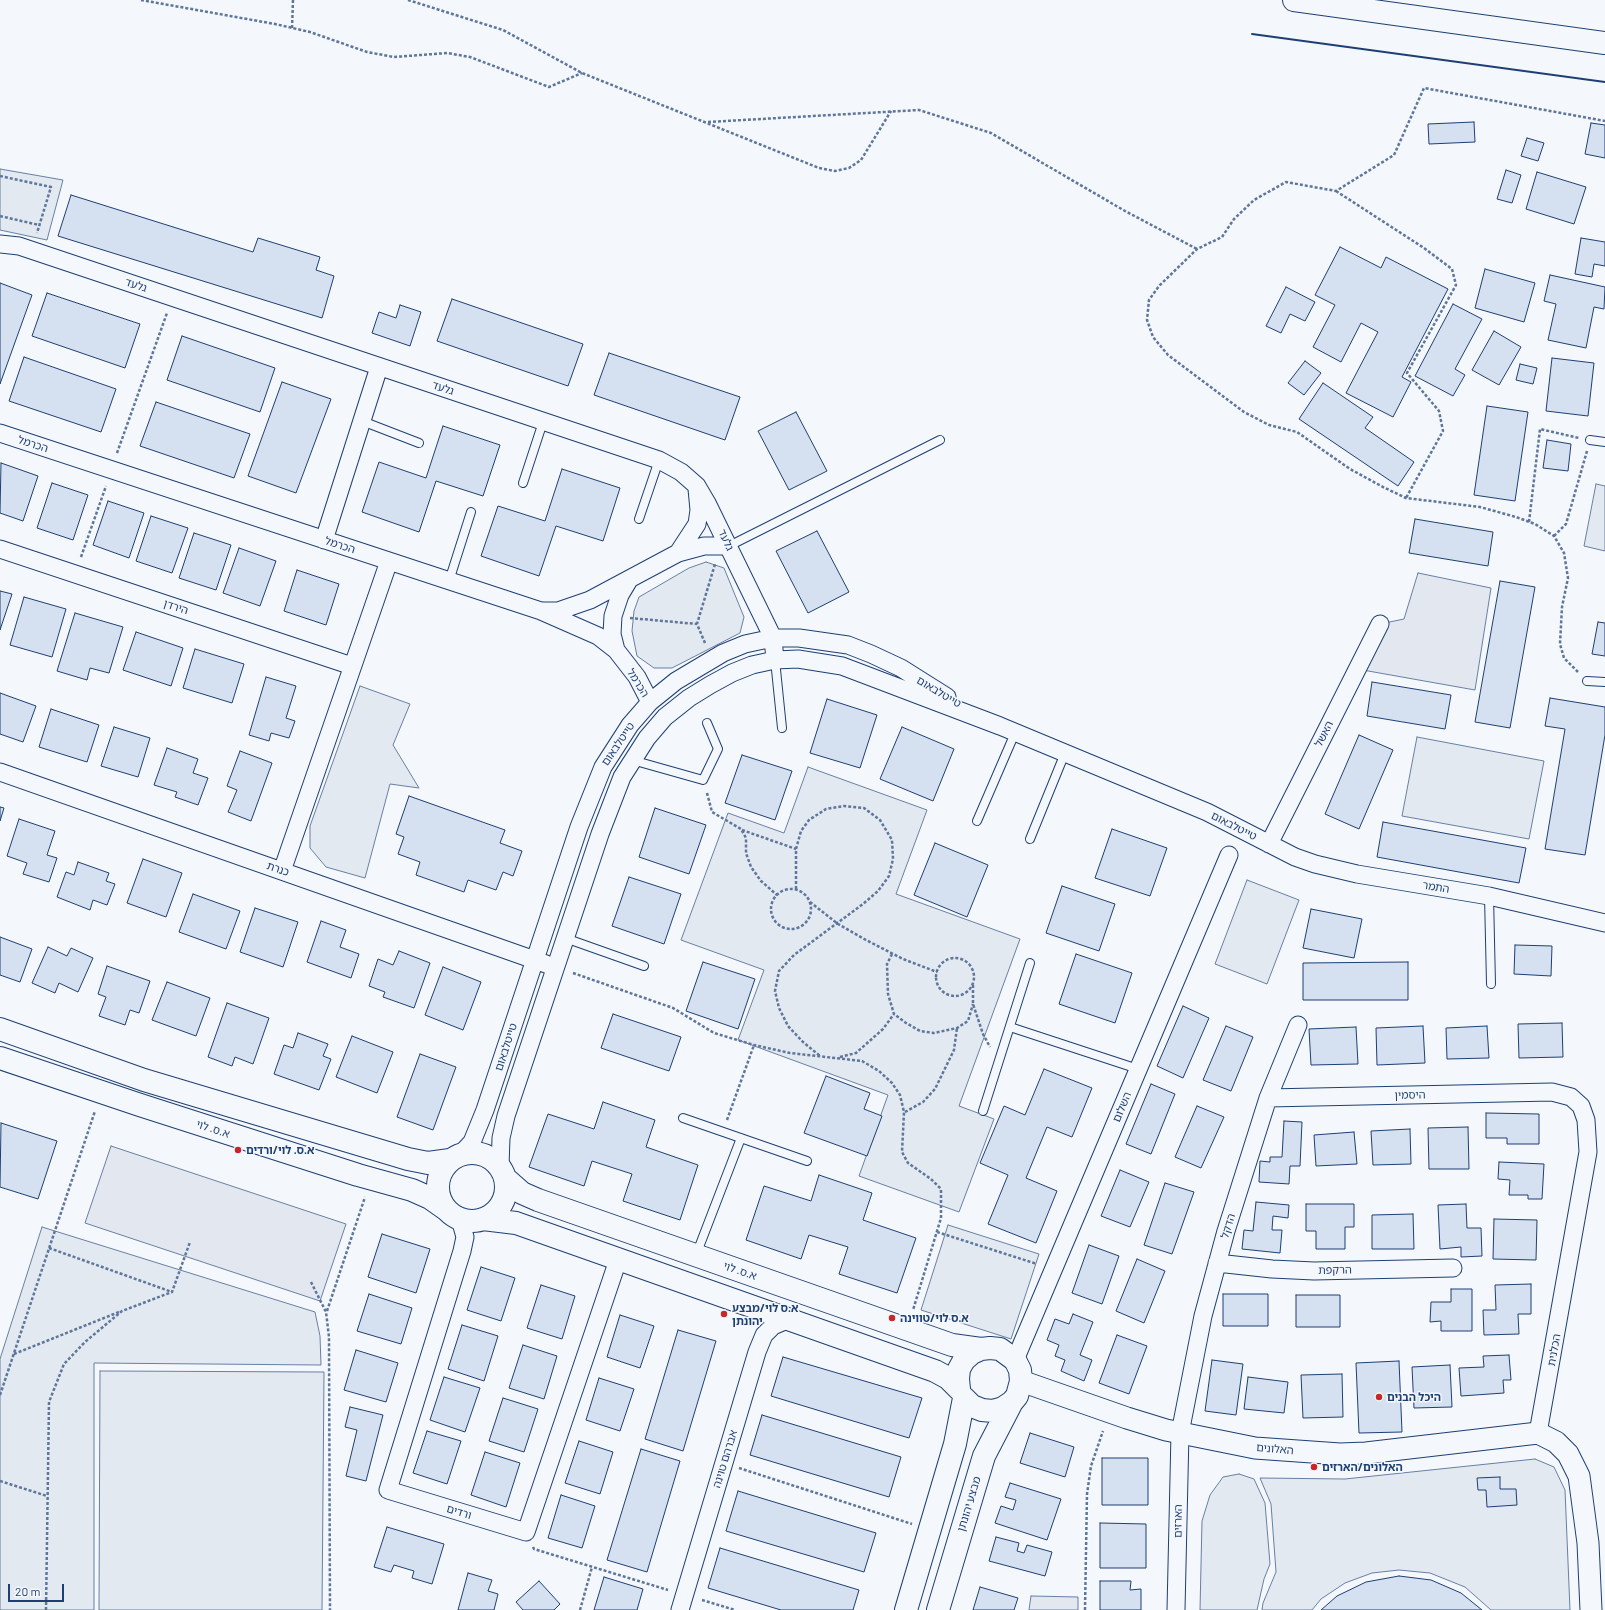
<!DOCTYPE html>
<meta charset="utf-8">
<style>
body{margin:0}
#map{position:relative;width:1605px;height:1610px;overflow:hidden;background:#f4f7fb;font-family:Barlow,sans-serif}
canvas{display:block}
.scale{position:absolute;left:8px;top:1584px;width:56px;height:18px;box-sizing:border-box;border:2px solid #1d3f73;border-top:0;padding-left:5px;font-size:12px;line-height:14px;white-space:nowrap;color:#1d3f73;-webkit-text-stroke:3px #f4f7fb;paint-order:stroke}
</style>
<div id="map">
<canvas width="1605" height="1610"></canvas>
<div class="scale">20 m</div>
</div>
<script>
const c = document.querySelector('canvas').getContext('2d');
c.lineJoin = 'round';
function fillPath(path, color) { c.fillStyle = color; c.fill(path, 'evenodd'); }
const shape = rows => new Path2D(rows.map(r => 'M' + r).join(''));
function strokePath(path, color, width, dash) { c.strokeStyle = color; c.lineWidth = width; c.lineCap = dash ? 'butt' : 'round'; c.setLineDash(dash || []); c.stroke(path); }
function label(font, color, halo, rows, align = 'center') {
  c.font = font + ' Barlow,"Noto Sans Hebrew",sans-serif'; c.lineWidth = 3; c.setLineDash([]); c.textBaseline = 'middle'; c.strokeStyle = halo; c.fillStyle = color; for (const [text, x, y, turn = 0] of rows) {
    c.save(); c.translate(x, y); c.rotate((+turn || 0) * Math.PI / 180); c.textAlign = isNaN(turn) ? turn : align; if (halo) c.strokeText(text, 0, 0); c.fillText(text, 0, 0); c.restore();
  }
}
const green = shape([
 [0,169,63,180,47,240,0,230,0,169],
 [1596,484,1605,486,1605,551,1584,546,1596,484],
 [706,562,724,568,744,617,740,633,672,668,654,668,637,656,632,631,634,611,639,597,689,568,706,562],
 [360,686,410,704,393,745,419,788,390,784,365,878,326,867,310,848,310,826,360,686],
 [1417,737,1544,761,1529,839,1402,816,1417,737],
 [808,767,927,810,896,894,1020,939,959,1106,994,1119,959,1212,859,1176,888,1095,738,1040,764,970,681,940,728,813,784,833,808,767],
 [1247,880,1299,900,1267,984,1215,964,1247,880],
 [948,1225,1039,1254,1011,1339,921,1310,948,1225],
 [42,1227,315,1312,320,1336,321,1365,94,1363,94,1610,0,1610,0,1359,42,1227],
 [100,1371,324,1372,322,1610,99,1610,100,1371],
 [1535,1459,1554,1467,1565,1490,1570,1610,1491,1610,1465,1587,1430,1573,1399,1570,1372,1573,1345,1583,1321,1599,1312,1610,1262,1610,1263,1603,1276,1572,1271,1504,1260,1478,1345,1479,1535,1459],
 [1239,1474,1254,1479,1265,1503,1270,1564,1264,1579,1257,1610,1200,1610,1202,1521,1210,1495,1223,1477,1239,1474]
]);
const parking = shape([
 [1418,573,1491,588,1475,690,1357,669,1380,624,1404,619,1418,573],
 [111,1146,346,1224,320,1301,85,1223,111,1146],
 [1031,1596,1078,1597,1078,1610,1029,1610,1031,1596]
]);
const building = shape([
 [1474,122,1475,142,1429,144,1428,124,1474,122],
 [1591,123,1605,125,1605,158,1585,154,1591,123],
 [1527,138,1544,143,1538,161,1521,156,1527,138],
 [1506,170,1521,175,1512,203,1497,199,1506,170],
 [1537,172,1586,187,1574,224,1526,209,1537,172],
 [71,195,253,252,258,238,320,257,316,270,334,276,322,318,58,236,71,195],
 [1581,238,1605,242,1605,266,1594,264,1592,277,1575,274,1581,238],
 [1340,247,1381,268,1386,257,1448,289,1402,377,1411,382,1393,417,1346,393,1378,332,1361,323,1341,362,1313,347,1335,305,1315,295,1340,247],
 [1485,269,1535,283,1524,322,1475,308,1485,269],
 [1550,275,1605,287,1604,309,1594,307,1586,348,1548,340,1556,304,1544,301,1550,275],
 [0,283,32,295,0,384,0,283],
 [1286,287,1315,302,1305,321,1290,314,1281,333,1266,326,1286,287],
 [47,293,140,324,125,368,32,336,47,293],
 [452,299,583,344,568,386,437,341,452,299],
 [1453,304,1482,319,1455,369,1465,375,1453,396,1415,376,1453,304],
 [400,305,421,312,410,346,372,333,379,312,396,318,400,305],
 [1494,331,1521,347,1499,385,1472,370,1494,331],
 [182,336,275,368,260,412,167,380,182,336],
 [609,353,740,397,725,440,594,395,609,353],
 [24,357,116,389,101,432,9,401,24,357],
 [1552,358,1594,363,1588,416,1546,411,1552,358],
 [1305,361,1321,373,1304,395,1288,383,1305,361],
 [1520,364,1537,368,1533,384,1516,380,1520,364],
 [282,382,331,399,296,493,248,476,282,382],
 [1323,383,1373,417,1365,428,1414,462,1398,486,1299,419,1323,383],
 [156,402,250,434,234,478,140,446,156,402],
 [1487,406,1528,412,1515,501,1474,495,1487,406],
 [796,412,827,471,789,490,758,431,796,412],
 [443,426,500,445,483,496,436,481,419,532,362,512,379,462,426,478,443,426],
 [1547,440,1571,444,1568,471,1543,468,1547,440],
 [1,463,38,476,23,521,0,513,1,463],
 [562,469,620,488,603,541,556,526,539,576,481,556,498,506,545,521,562,469],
 [52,483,88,495,73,540,37,528,52,483],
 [108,501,144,513,129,558,93,545,108,501],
 [151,516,188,528,172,573,136,561,151,516],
 [1415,519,1493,532,1488,566,1409,553,1415,519],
 [817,531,849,592,808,613,776,551,817,531],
 [194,533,231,545,216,590,179,578,194,533],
 [239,548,276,561,260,606,223,593,239,548],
 [297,570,339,584,326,625,284,611,297,570],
 [1500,581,1535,587,1510,728,1475,722,1500,581],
 [0,591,12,594,0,630,0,591],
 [24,597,66,609,52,657,10,645,24,597],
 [75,613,123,627,109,673,90,668,87,680,57,671,75,613],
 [1598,622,1605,623,1605,656,1592,654,1598,622],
 [136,632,183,648,171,686,123,670,136,632],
 [195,649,244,664,232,703,183,688,195,649],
 [266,677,296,686,286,718,295,721,289,738,271,733,269,741,249,735,266,677],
 [1372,682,1451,695,1445,729,1367,716,1372,682],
 [0,693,36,706,23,742,0,734,0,693],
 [1550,698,1605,707,1605,735,1585,855,1545,849,1565,729,1545,726,1550,698],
 [827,699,877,715,860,768,810,753,827,699],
 [51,709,99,725,87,762,39,747,51,709],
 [114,727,150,738,138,777,101,766,114,727],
 [902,727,954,749,933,801,880,779,902,727],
 [1359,735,1393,750,1359,829,1325,814,1359,735],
 [167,748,198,759,193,773,208,778,198,805,175,797,177,792,154,785,167,748],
 [240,751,272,763,251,821,228,812,237,790,227,786,240,751],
 [742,755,792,771,775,820,725,803,742,755],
 [409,796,505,830,500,843,522,851,513,876,503,872,496,890,468,880,464,892,416,875,420,862,398,854,404,837,396,834,409,796],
 [0,807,4,808,0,821,0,807],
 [655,808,706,825,689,874,639,857,655,808],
 [19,819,55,831,47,855,57,858,49,882,23,874,27,863,7,856,19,819],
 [1383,822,1526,848,1519,883,1377,857,1383,822],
 [1112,829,1167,848,1150,896,1095,878,1112,829],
 [935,843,988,865,967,917,914,895,935,843],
 [143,859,182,873,166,917,127,903,143,859],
 [78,862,109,873,106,881,115,884,107,905,93,900,90,910,57,897,66,872,74,875,78,862],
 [629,877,681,894,664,944,612,926,629,877],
 [1062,886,1115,904,1099,951,1046,933,1062,886],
 [193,894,240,911,226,949,179,932,193,894],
 [255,908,298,922,283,967,240,952,255,908],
 [1311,909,1362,919,1354,958,1303,948,1311,909],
 [321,921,346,930,340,947,359,954,351,978,307,962,321,921],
 [0,937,32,949,20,982,0,975,0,937],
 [1515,945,1552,946,1551,976,1514,974,1515,945],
 [48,947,67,956,71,948,93,958,78,992,59,983,55,993,32,983,48,947],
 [399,951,430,963,414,1008,383,997,385,992,369,986,378,959,393,965,399,951],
 [1076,954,1132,973,1115,1023,1059,1004,1076,954],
 [703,962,755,979,738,1029,686,1011,703,962],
 [1408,962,1408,1000,1303,1000,1303,963,1408,962],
 [107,966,150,981,139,1013,130,1010,125,1025,99,1016,106,997,98,994,107,966],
 [443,967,481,982,463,1030,425,1015,443,967],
 [167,982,210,998,196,1036,152,1020,167,982],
 [227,1003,269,1018,253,1064,235,1057,232,1066,208,1057,227,1003],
 [1183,1006,1209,1018,1183,1078,1157,1066,1183,1006],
 [613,1014,681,1037,669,1071,601,1048,613,1014],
 [1562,1023,1563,1057,1519,1058,1518,1024,1562,1023],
 [1226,1026,1253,1037,1231,1091,1203,1080,1226,1026],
 [1423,1026,1425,1063,1377,1065,1376,1028,1423,1026],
 [1487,1026,1489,1058,1447,1059,1446,1028,1487,1026],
 [1356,1027,1358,1064,1311,1065,1309,1029,1356,1027],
 [298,1033,328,1044,323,1056,331,1059,319,1090,274,1074,284,1045,293,1048,298,1033],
 [352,1036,393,1052,377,1093,336,1077,352,1036],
 [420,1054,456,1067,433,1130,397,1117,420,1054],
 [1044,1069,1092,1088,1072,1137,1047,1127,1026,1178,1057,1191,1036,1243,988,1224,1008,1175,980,1163,1004,1106,1025,1115,1044,1069],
 [826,1076,870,1093,864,1109,882,1116,867,1156,804,1133,826,1076],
 [1151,1084,1175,1094,1151,1154,1126,1144,1151,1084],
 [603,1102,655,1120,646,1147,698,1165,680,1220,623,1201,632,1174,592,1161,584,1186,529,1167,548,1114,594,1129,603,1102],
 [1197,1106,1224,1117,1201,1168,1175,1157,1197,1106],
 [1486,1113,1539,1114,1539,1144,1507,1144,1507,1138,1486,1138,1486,1113],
 [1284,1121,1302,1122,1300,1166,1290,1166,1289,1184,1259,1182,1260,1161,1270,1162,1270,1157,1282,1157,1284,1121],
 [1,1123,57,1141,38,1199,0,1187,1,1123],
 [1468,1127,1469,1169,1429,1169,1428,1128,1468,1127],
 [1410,1129,1411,1164,1373,1165,1371,1131,1410,1129],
 [1354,1132,1357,1164,1316,1166,1314,1135,1354,1132],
 [1499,1162,1544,1164,1542,1199,1528,1199,1528,1195,1509,1195,1510,1180,1498,1179,1499,1162],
 [1120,1170,1149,1182,1130,1227,1101,1216,1120,1170],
 [819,1175,872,1193,863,1220,916,1238,897,1293,839,1274,848,1247,809,1235,801,1259,746,1240,764,1186,811,1201,819,1175],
 [1165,1183,1194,1192,1172,1254,1144,1245,1165,1183],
 [1256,1202,1289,1205,1288,1218,1273,1216,1272,1230,1282,1230,1280,1253,1242,1249,1244,1230,1253,1231,1256,1202],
 [1306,1204,1354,1204,1354,1227,1345,1227,1345,1249,1316,1249,1316,1231,1306,1231,1306,1204],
 [1466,1204,1467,1228,1481,1228,1482,1256,1461,1257,1461,1247,1440,1249,1438,1205,1466,1204],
 [1413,1214,1414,1249,1372,1249,1372,1215,1413,1214],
 [1494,1219,1537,1220,1536,1260,1493,1259,1494,1219],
 [382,1234,430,1249,416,1293,368,1277,382,1234],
 [1089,1245,1119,1256,1102,1304,1072,1293,1089,1245],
 [1137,1259,1165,1271,1144,1323,1116,1311,1137,1259],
 [481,1267,515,1278,501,1321,467,1310,481,1267],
 [1531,1284,1531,1314,1518,1314,1519,1334,1484,1335,1483,1310,1496,1310,1495,1285,1531,1284],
 [541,1285,575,1296,562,1339,527,1328,541,1285],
 [1451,1289,1472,1289,1472,1331,1441,1331,1441,1321,1430,1322,1431,1302,1451,1302,1451,1289],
 [369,1294,412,1308,401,1344,357,1331,369,1294],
 [1223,1294,1268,1294,1268,1326,1223,1326,1223,1294],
 [1296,1295,1340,1295,1340,1327,1296,1327,1296,1295],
 [1073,1314,1093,1322,1080,1355,1092,1360,1084,1381,1061,1371,1065,1360,1055,1356,1059,1345,1047,1340,1055,1319,1069,1324,1073,1314],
 [620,1315,654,1326,640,1368,607,1357,620,1315],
 [462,1325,498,1336,484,1381,448,1369,462,1325],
 [678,1330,716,1341,683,1451,645,1439,678,1330],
 [1117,1335,1147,1346,1129,1394,1099,1383,1117,1335],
 [523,1345,557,1356,544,1399,509,1388,523,1345],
 [356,1350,398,1363,386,1402,344,1390,356,1350],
 [1509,1355,1511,1380,1503,1380,1504,1393,1461,1396,1459,1368,1484,1367,1483,1356,1509,1355],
 [783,1357,922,1398,909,1438,771,1396,783,1357],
 [1212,1360,1243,1364,1236,1415,1205,1411,1212,1360],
 [1399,1361,1402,1432,1359,1433,1356,1363,1399,1361],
 [1450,1365,1452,1407,1414,1408,1412,1367,1450,1365],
 [1342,1374,1343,1417,1303,1418,1301,1375,1342,1374],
 [444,1377,480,1388,465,1432,430,1420,444,1377],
 [1248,1377,1288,1382,1284,1413,1244,1409,1248,1377],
 [599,1378,634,1389,620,1431,586,1420,599,1378],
 [503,1398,538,1409,524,1452,489,1441,503,1398],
 [350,1407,383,1415,366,1481,346,1476,357,1430,345,1427,350,1407],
 [762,1415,901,1457,889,1497,750,1455,762,1415],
 [427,1431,461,1441,447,1484,413,1473,427,1431],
 [1030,1433,1074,1447,1065,1477,1020,1463,1030,1433],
 [579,1441,613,1452,600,1494,565,1483,579,1441],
 [641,1449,680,1461,647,1572,607,1560,641,1449],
 [485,1452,520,1463,506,1507,471,1495,485,1452],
 [1102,1458,1148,1458,1148,1505,1102,1505,1102,1458],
 [1500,1477,1500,1489,1516,1489,1517,1505,1487,1507,1486,1490,1478,1490,1477,1478,1500,1477],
 [1010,1483,1061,1499,1047,1540,995,1523,1001,1506,1013,1510,1016,1500,1005,1497,1010,1483],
 [738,1491,876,1533,864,1572,726,1531,738,1491],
 [561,1495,595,1506,582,1548,548,1538,561,1495],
 [1100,1523,1146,1524,1146,1568,1100,1568,1100,1523],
 [387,1527,444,1544,432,1584,412,1578,414,1571,394,1565,391,1572,374,1567,387,1527],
 [996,1537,1019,1543,1017,1551,1024,1553,1027,1545,1052,1552,1045,1576,989,1561,996,1537],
 [720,1548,859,1590,853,1610,781,1610,708,1588,720,1548],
 [468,1573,492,1580,488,1591,498,1594,494,1610,458,1610,468,1573],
 [1399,1576,1431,1580,1461,1593,1482,1610,1321,1610,1337,1596,1366,1582,1399,1576],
 [604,1577,643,1589,637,1610,594,1610,604,1577],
 [539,1581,560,1604,554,1610,523,1610,516,1602,539,1581],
 [1100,1581,1131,1581,1130,1590,1141,1589,1141,1610,1100,1610,1100,1581],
 [980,1587,1018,1598,1014,1610,973,1610,980,1587]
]);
const path = shape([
 [141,0,275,24,310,32,367,52,394,57,447,53,470,57,549,87,582,73],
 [408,0,503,30,582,73,819,168,835,171,849,168,861,160,891,111],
 [292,28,293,0],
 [708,122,919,110,991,133,1125,211,1197,249],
 [0,176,51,187,37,233],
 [1336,191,1424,248,1452,269,1456,285,1407,373,1439,411,1443,431,1406,498],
 [0,216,39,225],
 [117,453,167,313],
 [1529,522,1540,429,1579,438],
 [1554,536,1566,524,1587,451],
 [81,557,106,486],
 [630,618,697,624],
 [705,643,697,624,715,564],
 [1578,672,1564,658,1560,644,1562,607,1568,578,1564,553,1554,536,1535,524,1516,517,1480,507,1406,498,1383,487,1350,469,1297,432,1269,425,1244,412,1168,355,1153,337,1147,320,1149,300,1159,286,1197,249,1222,237,1234,219,1254,200,1286,182,1336,191,1394,155,1424,88,1605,121],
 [707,793,712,812,741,829,746,838,746,853,751,867,761,881,777,895],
 [742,830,796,849],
 '771 909a20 20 0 1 1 40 0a20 20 0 1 1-40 0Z',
 [796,889,796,849,801,831,809,820,826,809,844,806,864,808,880,820,892,840,893,859,889,876,878,891,863,904,794,955,779,971,775,991,779,1008,788,1026,803,1042,820,1056],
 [810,902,838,924,866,940,903,959,937,972],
 [892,954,887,964,888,994,894,1014,906,1023,920,1031,934,1033,957,1028,968,1021,973,1004],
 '936 977a19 19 0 1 1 38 0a19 19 0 1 1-38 0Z',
 [573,973,673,1008,714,1033,754,1045,790,1053,862,1061,879,1071,892,1083,900,1095,904,1112,902,1152,908,1163,931,1179,941,1189,941,1218,913,1310],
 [973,985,973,1004,983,1034,990,1047],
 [840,1057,856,1053,883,1029,894,1014],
 [905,1112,923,1102,935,1089,954,1050,957,1028],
 [727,1120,754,1045],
 [937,1232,1037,1264],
 [49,1248,172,1292],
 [311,1282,326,1312,329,1337,330,1610],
 [327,1311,365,1197],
 [14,1354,119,1312],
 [0,1395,95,1111],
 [739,1468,912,1524],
 [0,1481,47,1496],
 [533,1547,534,1549,668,1590],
 [702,1600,735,1610],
 [46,1610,49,1402,64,1364,85,1342,122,1311,172,1292,190,1242],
 [580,1610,592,1567],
 [1085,1610,1087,1494,1091,1466,1103,1431]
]);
const service = shape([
 [362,421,419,443],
 [1590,440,1605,442],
 [523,483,543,422],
 [639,519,659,460],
 [729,546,940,440],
 [449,581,471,512],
 [775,660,782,728],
 [1587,681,1605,682],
 [632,760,703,780,718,749,707,723],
 [977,821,1015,733],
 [1030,839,1065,753],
 [1489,896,1491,984],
 [565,938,644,966],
 [1010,1027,1138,1069],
 [983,1111,1030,963],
 [683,1118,807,1161],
 [696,1255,741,1138]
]);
const minor = shape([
 [0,244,19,246,31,250,659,460,681,472,697,486,707,503,773,638,775,660],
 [0,433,541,611,598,636,616,650,637,677,650,702],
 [324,540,379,367],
 [0,549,352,666],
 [678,553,697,524,699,510,697,489],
 [543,611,558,611,590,600,678,553,704,546,729,546],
 [616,650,612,634,613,616,620,595,629,580],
 [0,772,546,964],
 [1269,844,1380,624],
 [282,871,389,561],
 [1268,1098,1552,1092,1571,1097,1581,1106,1586,1120,1588,1152,1538,1433],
 [461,1154,472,1142,485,1110,579,827,603,767,630,725,650,702,676,681,723,653,745,644,773,638,799,638,848,645,871,654,901,668,947,697],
 [500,1167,501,1138,506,1116,600,834,622,777,647,738,665,717,689,698,710,685,732,673,752,665,775,660,798,659,842,666,1000,726,1207,812,1295,857,1315,864,1357,874,1489,896,1605,923],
 [460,1219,465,1237,462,1251,388,1490,526,1532,618,1260],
 [1217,1263,1272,1269,1314,1271,1453,1268],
 [1015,1360,1229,855],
 [680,1610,757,1352,764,1335,773,1326,787,1320],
 [1176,1610,1180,1433,1203,1316,1226,1231,1268,1098,1298,1025]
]);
const tertiary = shape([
 [1021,1381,1127,1418,1166,1430,1255,1448,1340,1454,1366,1453,1538,1433,1556,1442,1568,1454,1579,1476,1588,1543,1591,1610]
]);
const secondary = shape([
 [0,1029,144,1080,408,1159,428,1163,450,1160],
 [0,1058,140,1105,358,1175,412,1190,430,1198,447,1210],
 '438 1187a34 34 0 1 1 68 0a34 34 0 1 1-68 0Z',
 [505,1178,522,1193,538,1200,952,1345,981,1349],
 [483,1219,516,1223,935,1371,948,1378,959,1389],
 [959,1389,958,1379,959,1369,964,1360,972,1353,981,1349,990,1348,1000,1349,1015,1360,1020,1370,1021,1381,1017,1396,1012,1402,1003,1408,993,1411,982,1410,972,1406,964,1398],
 [906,1610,955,1444,964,1398],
 [938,1610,984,1456,1012,1402]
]);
const motorway = shape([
 [1294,0,1605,43]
]);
const wall = shape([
 [1252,34,1605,82]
]);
const markers = [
 [238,1150,4,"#c62828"],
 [724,1314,4,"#c62828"],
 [892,1318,4,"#c62828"],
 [1379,1397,4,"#c62828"],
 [1314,1467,4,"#c62828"]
];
const streetNames = [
 ["גלעד",136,285,18],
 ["גלעד",443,388,18],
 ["הכרמל",33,444,18],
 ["גלעד",726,540,65],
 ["הכרמל",340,545,18],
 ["הירדן",176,607,18],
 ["הכרמל",638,683,58],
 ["טייטלבאום",939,692,31],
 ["האשל",1324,734,-63],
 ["טייטלבאום",618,744,-56],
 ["טייטלבאום",1234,826,27],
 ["כנרת",278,869,19],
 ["התמר",1436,887,9],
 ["טייטלבאום",506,1047,-72],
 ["היסמין",1410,1095,-1],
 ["השלום",1122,1107,-67],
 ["א.ס. לוי",213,1129,18],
 ["הדקל",1228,1226,-73],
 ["הרקפת",1335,1270,-1],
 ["א.ס. לוי",740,1271,19],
 ["הכלנית",1554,1350,-80],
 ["האלונים",1275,1449,5],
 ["אברהם טוינה",725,1459,-73],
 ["מבצע יהונתן",969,1504,-73],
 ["ורדים",459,1512,17],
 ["הארזים",1178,1521,-89]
];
const poiNames = [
 ["א.ס. לוי/ורדים",246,1150],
 ["א.ס לוי/מבצע",732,1308],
 ["יהונתן",732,1321],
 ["א.ס לוי/טווינה",900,1318],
 ["היכל הבנים",1387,1397],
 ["האלונים/הארזים",1322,1467]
];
fillPath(green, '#e3e9f0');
strokePath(green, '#687fa3', 1);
fillPath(parking, '#e3e8f0');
strokePath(parking, '#687fa3', 1);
fillPath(building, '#d5e0f0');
strokePath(building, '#1d3f73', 1);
strokePath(service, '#1d3f73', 10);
strokePath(minor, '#1d3f73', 19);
strokePath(tertiary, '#1d3f73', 23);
strokePath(secondary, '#1d3f73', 24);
strokePath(motorway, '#1d3f73', 24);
strokePath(path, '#5e769c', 2.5, [3, 2]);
strokePath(service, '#f4f7fb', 8);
strokePath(minor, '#f4f7fb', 17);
strokePath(tertiary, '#f4f7fb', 21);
strokePath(secondary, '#f4f7fb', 22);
strokePath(motorway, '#f4f7fb', 22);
strokePath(wall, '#1d3f73', 2);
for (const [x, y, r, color] of markers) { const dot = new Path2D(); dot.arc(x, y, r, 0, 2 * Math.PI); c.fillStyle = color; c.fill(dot); strokePath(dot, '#f4f7fb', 1.5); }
label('11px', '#1d3f73', '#f4f7fb', streetNames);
label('bold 11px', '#1d3f73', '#f4f7fb', poiNames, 'left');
</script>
